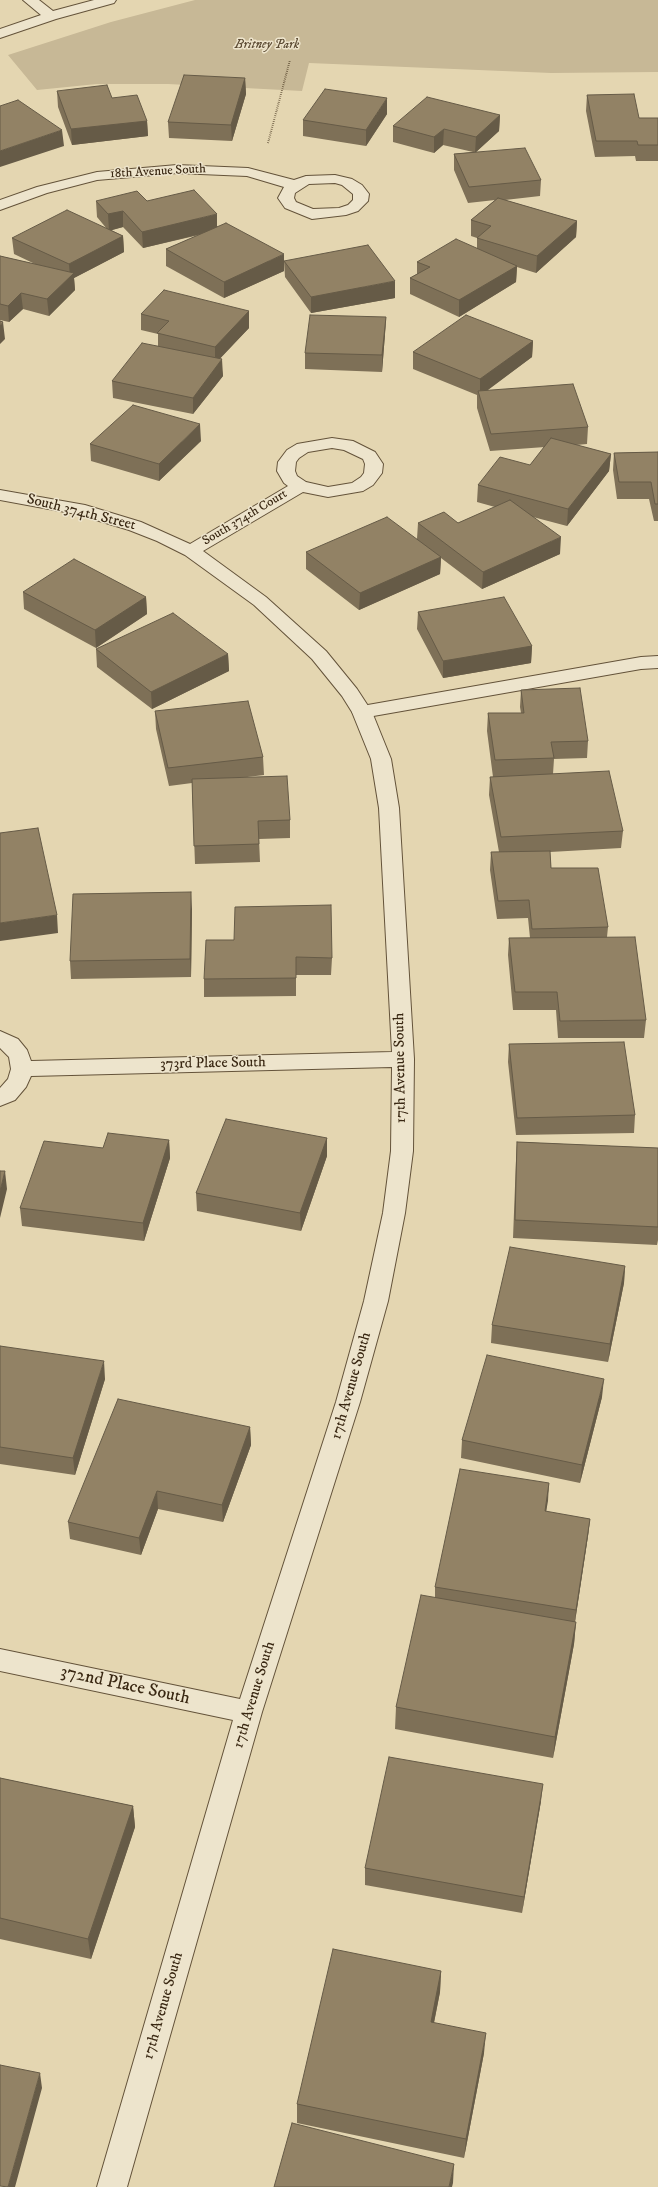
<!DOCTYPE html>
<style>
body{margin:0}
canvas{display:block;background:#e4d6b1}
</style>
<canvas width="658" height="2187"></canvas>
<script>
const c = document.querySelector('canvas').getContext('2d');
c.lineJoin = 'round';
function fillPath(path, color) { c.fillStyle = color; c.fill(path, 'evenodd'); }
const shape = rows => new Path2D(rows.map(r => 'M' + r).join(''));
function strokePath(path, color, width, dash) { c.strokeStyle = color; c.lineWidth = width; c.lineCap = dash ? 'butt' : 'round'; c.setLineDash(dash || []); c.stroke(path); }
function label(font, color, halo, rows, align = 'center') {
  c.font = font + ' "IM FELL DW Pica",serif'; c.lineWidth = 3; c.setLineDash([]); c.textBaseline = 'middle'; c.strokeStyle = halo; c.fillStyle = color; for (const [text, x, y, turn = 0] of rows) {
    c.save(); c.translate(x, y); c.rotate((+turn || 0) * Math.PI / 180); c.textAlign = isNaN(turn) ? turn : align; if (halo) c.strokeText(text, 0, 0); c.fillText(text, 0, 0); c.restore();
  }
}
const green = shape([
 [195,0,658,0,658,72,551,73,309,63,302,91,168,84,97,84,37,90,8,55,111,22]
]);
const path = shape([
 [268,143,290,60]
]);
const service = shape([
 [658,656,658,668,641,669,362,718,355,716,352,712,355,708,362,706,641,657,658,656]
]);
const minor = shape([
 [23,0,39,0,53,11,94,0,116,0,114,3,56,19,0,38,0,29,41,15,23,0],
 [177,165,248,168,294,180,306,176,335,175,352,179,362,185,369,194,368,201,358,211,346,215,312,219,285,208,278,198,284,187,247,176,177,173,97,180,47,193,0,210,0,200,37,187,97,172,177,165],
 [335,183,342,185,353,194,353,200,348,205,339,208,313,209,296,202,294,198,295,193,309,184,335,183],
 [332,438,353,441,375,452,383,464,382,473,373,485,363,491,328,497,303,492,203,551,266,597,326,651,357,689,372,712,391,759,399,808,414,1059,413,1151,405,1213,388,1301,360,1402,262,1712,127,2187,97,2187,233,1720,0,1671,0,1649,240,1699,336,1402,364,1301,383,1213,391,1151,392,1067,31,1076,26,1087,15,1100,0,1106,0,1088,8,1079,11,1069,9,1057,0,1048,0,1031,18,1039,27,1050,31,1061,392,1052,379,808,371,759,352,712,342,696,312,659,254,605,185,555,157,541,129,530,76,514,0,500,0,490,85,505,141,522,190,544,288,486,284,483,277,471,278,462,287,450,297,444,332,438],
 [332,448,344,450,363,459,365,464,364,473,361,477,352,483,328,487,306,482,297,476,295,471,296,462,299,458,308,452,332,448]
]);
const wall = shape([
 [245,78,246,94,232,141,169,138,168,122],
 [57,91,112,98,147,121,148,136,72,145,58,107],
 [587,95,639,118,658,118,658,161,636,161,635,156,595,157,586,111],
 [387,114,366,146,303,136,303,120],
 [500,115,499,131,476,152,541,180,540,196,505,200,577,221,576,237,536,273,517,267,516,282,459,317,410,294,410,278,417,274,417,262,477,248,477,238,471,236,471,220,495,200,468,203,454,170,454,154,473,152,443,145,434,153,393,142,393,126],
 [96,201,147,201,217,226,284,271,224,298,166,266,166,249,199,235,143,248,123,227,111,230,123,236,124,252,74,278,75,290,49,316,23,309,9,322,0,320,0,256,35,264,14,254,12,238,107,229,97,217],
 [284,261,395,298,311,313,285,277],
 [249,311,249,328,220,358,223,376,193,414,113,398,112,381,158,346,158,334,141,330,141,314],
 [386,317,385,334,382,372,305,369,305,353],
 [533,341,532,357,487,390,588,427,587,444,576,445,611,454,609,471,567,526,533,517,560,554,482,589,441,558,440,574,359,610,306,569,306,552,417,539,418,523,458,523,495,507,477,502,478,485,530,465,545,447,490,451,477,408,477,395,413,369,413,352],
 [201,441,159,481,91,461,90,444],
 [658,452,658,521,654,521,649,499,617,499,613,470,614,453],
 [23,592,146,597,147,614,96,648,24,609],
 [418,612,532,646,531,663,443,678,417,629],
 [96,649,228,654,229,671,152,709,97,667],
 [521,690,588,741,587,758,554,759,553,774,623,831,621,848,550,852,551,868,608,927,607,937,646,1020,644,1038,558,1038,556,1010,513,1010,508,955,509,938,530,938,528,918,497,919,490,870,491,852,499,852,489,795,490,777,493,777,487,731,488,713,521,713,520,707],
 [155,711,263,757,264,775,239,778,290,820,290,838,259,839,260,862,195,864,192,783,169,786,156,729],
 [192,909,191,977,71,979,70,961],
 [234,940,332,958,331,975,296,975,296,996,204,997,204,979],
 [509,1044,635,1115,634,1133,516,1135,508,1062],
 [327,1138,327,1156,301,1231,197,1211,196,1193],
 [169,1140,170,1158,144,1241,22,1226,20,1208,103,1148],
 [517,1142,658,1148,658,1240,657,1245,513,1238,516,1160],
 [625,1266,624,1283,608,1362,491,1343,492,1325],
 [0,1346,105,1379,75,1475,0,1464],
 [602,1397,580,1483,461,1458,462,1440],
 [250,1427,251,1445,223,1522,158,1509,141,1555,70,1539,68,1522],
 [549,1483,546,1512,590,1519,588,1536,575,1622,576,1622,574,1644,553,1758,395,1729,396,1707,435,1597,435,1587],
 [0,1778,133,1806,135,1827,91,1959,0,1939],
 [541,1801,522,1913,365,1885,365,1868],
 [441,1971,440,1992,434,2023,484,2053,464,2158,297,2123,297,2104]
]);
const shadedWall = shape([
 [245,78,246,94,232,141,231,125],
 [387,98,387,114,366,146,366,130],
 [500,115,499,131,475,153,476,137],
 [147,121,148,136,72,145,71,129],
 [444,129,443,145,434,153,434,137],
 [62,130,64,146,0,167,0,151],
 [123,211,123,227,109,231,108,214],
 [217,214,217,230,143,248,142,232],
 [577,221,576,237,536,273,537,256],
 [123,236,124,252,74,278,75,290,49,316,47,299,70,277,69,264],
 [284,254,284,271,224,298,224,282],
 [517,266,516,282,459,317,459,300],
 [395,281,395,298,311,313,311,297],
 [21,293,23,309,9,322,8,306],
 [249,311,249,328,215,364,215,347],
 [386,317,385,334,382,372,382,355],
 [3,322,5,339,0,344,0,326],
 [533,341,532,357,480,396,480,379],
 [222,359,223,376,193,414,193,398],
 [200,424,201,441,159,481,159,464],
 [611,454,609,471,567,526,568,509],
 [561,537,560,554,482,589,483,572],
 [441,557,440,574,359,610,360,593],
 [146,597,147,614,96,648,95,630],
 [532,646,531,663,443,678,443,661],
 [228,654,229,671,152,709,151,692],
 [191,892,192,909,191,977,190,959],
 [57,915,58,933,0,941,0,923],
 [327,1138,327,1156,301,1231,300,1213],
 [169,1140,170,1158,144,1241,143,1223],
 [5,1171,7,1189,0,1218,0,1191],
 [625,1266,624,1283,608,1362,610,1344],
 [104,1361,105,1379,75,1475,73,1458],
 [604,1379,602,1397,580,1483,582,1465],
 [250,1427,251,1445,223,1522,222,1505],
 [549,1483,548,1501,543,1529,545,1511],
 [157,1491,158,1509,141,1555,139,1538],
 [590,1519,588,1536,574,1628,576,1610],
 [576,1622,574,1644,553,1758,555,1737],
 [543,1784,541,1801,522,1913,524,1897],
 [133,1806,135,1827,91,1959,88,1939],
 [441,1971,440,1992,430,2042,431,2022],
 [486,2033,484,2053,464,2158,466,2139],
 [40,2073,42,2088,15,2187,8,2187],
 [454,2164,453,2183,452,2187,449,2187]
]);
const building = shape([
 [184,75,245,78,231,125,168,122,184,75],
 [107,85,112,98,137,95,147,121,71,129,57,91,107,85],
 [325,89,387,98,366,130,303,120,325,89],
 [634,94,639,118,658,118,658,145,638,145,637,141,596,141,587,95,634,94],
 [427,97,500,115,476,137,444,129,434,137,393,126,427,97],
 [18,100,62,130,0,151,0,106,18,100],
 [525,148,541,180,469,187,454,154,525,148],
 [194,190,217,214,142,232,123,211,108,214,96,201,137,191,147,201,194,190],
 [498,198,577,221,537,256,477,238,491,226,471,220,498,198],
 [67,210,123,236,69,264,12,238,67,210],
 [226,223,284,254,224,282,166,249,226,223],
 [456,239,517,266,459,300,410,278,430,267,417,262,456,239],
 [368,245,395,281,311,297,284,261,368,245],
 [0,256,74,273,47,299,21,293,8,306,0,304,0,256],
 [164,290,249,311,215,347,157,333,169,321,141,314,164,290],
 [310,315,386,317,382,355,305,353,310,315],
 [466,315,533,341,480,379,413,352,466,315],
 [0,321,3,322,0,326,0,321],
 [142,343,222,359,193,398,112,381,142,343],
 [573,384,588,427,491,434,478,391,573,384],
 [133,405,200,424,159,464,90,444,133,405],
 [551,438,611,454,568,509,478,485,500,457,530,465,551,438],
 [658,452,658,504,655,504,651,482,619,482,614,453,658,452],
 [510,500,561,537,483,572,418,523,444,512,458,523,510,500],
 [387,517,441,557,360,593,306,552,387,517],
 [74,559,146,597,95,630,23,592,74,559],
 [504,597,532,646,443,661,418,612,504,597],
 [173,613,228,654,151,692,96,649,173,613],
 [580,688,588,741,551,742,554,758,495,760,488,713,524,713,521,690,580,688],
 [248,701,263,757,168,768,155,711,248,701],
 [609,771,623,831,501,837,490,777,609,771],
 [287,776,290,820,258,821,259,844,194,846,192,779,287,776],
 [38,828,57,915,0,923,0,833,38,828],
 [550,851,551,868,598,868,608,927,532,929,529,900,498,901,491,852,550,851],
 [191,892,190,959,70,961,73,894,191,892],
 [331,905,332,958,296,957,296,978,204,979,206,940,234,940,235,907,331,905],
 [635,937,646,1020,560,1021,557,992,515,992,509,938,635,937],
 [624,1042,635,1115,517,1118,509,1044,624,1042],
 [226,1119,327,1138,300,1213,196,1193,226,1119],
 [108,1133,169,1140,143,1223,20,1208,44,1141,103,1148,108,1133],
 [517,1142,658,1148,658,1227,515,1220,517,1142],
 [0,1171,5,1171,0,1191,0,1171],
 [510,1247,625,1266,610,1344,492,1325,510,1247],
 [0,1346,104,1361,73,1458,0,1447,0,1346],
 [487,1355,604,1379,582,1465,462,1440,487,1355],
 [118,1399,250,1427,222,1505,157,1491,139,1538,68,1522,118,1399],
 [460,1469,549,1483,545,1511,590,1519,576,1610,435,1587,460,1469],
 [421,1595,576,1622,555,1737,396,1707,421,1595],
 [389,1757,543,1784,524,1897,365,1868,389,1757],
 [0,1778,133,1806,88,1939,0,1918,0,1778],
 [333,1949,441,1971,431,2022,486,2033,466,2139,297,2104,333,1949],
 [0,2065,40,2073,8,2187,0,2186,0,2065],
 [292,2123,454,2164,449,2187,274,2187,292,2123]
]);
const farParknames = [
 ["Britney Park",267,45]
];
const farStreetnames = [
 ["18th Avenue South",158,172,-3],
 ["South 374th Court",245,518,-31]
];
const streetNames = [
 ["South 374th Street",81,513,14],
 ["373rd Place South",213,1064,-1],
 ["17th Avenue South",401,1068,-91],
 ["17th Avenue South",352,1386,-74],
 ["17th Avenue South",255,1695,-73],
 ["17th Avenue South",164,2006,-74]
];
const nearStreetnames = [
 ["372nd Place South",125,1686,12]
];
fillPath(green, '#c7b896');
strokePath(service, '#64533a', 2);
strokePath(minor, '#64533a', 2);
strokePath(path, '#392712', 2, [0.5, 1.5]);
fillPath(service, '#ede4cc');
fillPath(minor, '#ede4cc');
fillPath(wall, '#7e7057');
fillPath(shadedWall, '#665b47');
fillPath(building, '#928265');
strokePath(building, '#665b47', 1);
label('italic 13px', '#5c4b33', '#ede4cc', farParknames);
label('13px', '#392712', '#ede4cc', farStreetnames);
label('15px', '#392712', '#ede4cc', streetNames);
label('18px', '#392712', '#ede4cc', nearStreetnames);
</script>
